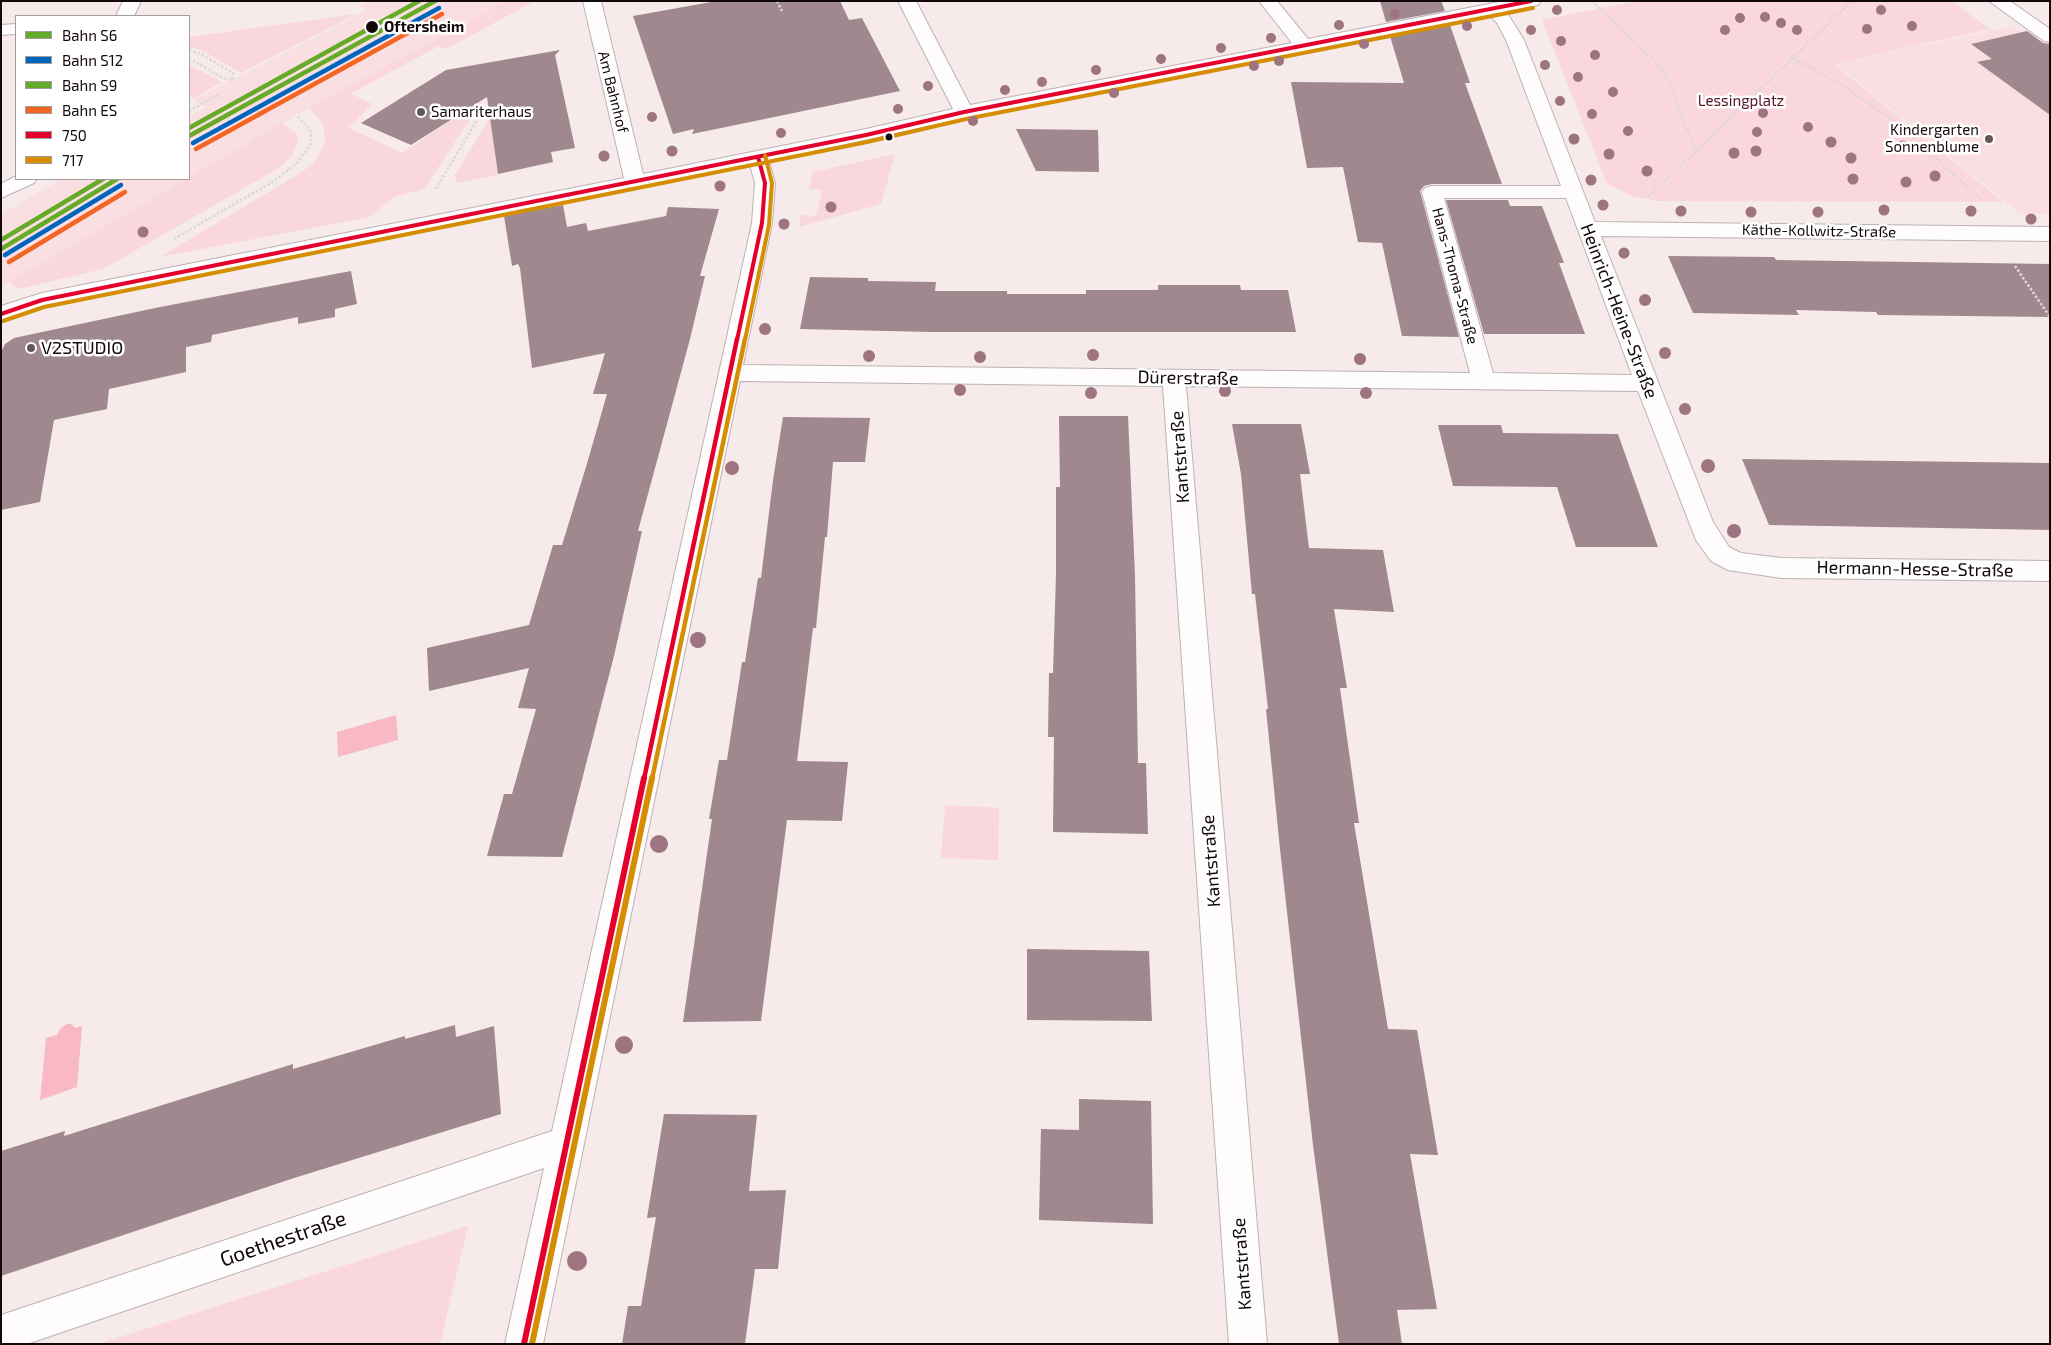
<!DOCTYPE html>
<meta charset="utf-8">
<style>
body{margin:0}
#map{position:relative;width:2051px;height:1345px;overflow:hidden;background:#f6eaeb;font-family:"Exo 2",sans-serif}
canvas{display:block}
.frame{position:absolute;inset:0;border:2px solid #13090b;pointer-events:none}
.legend{position:absolute;left:15px;top:15px;width:175px;height:165px;box-sizing:border-box;background:#fff;border:1px solid #a19d9d;margin:0;padding:6px 9px;list-style:none;font-size:15px;color:#13090b}
.legend li{display:flex;align-items:center;gap:10px;height:25px}
.legend b{width:25px;border:1px solid #a19d9d}
</style>
<div id="map">
<canvas width="2051" height="1345"></canvas>
<div class="frame"></div>
<ul class="legend">
<li><b style="height:6px;background:#65ab27"></b>Bahn S6</li>
<li><b style="height:6px;background:#0065bd"></b>Bahn S12</li>
<li><b style="height:6px;background:#65ab27"></b>Bahn S9</li>
<li><b style="height:6px;background:#f26522"></b>Bahn ES</li>
<li><b style="height:6px;background:#e4002b"></b>750</li>
<li><b style="height:6px;background:#d58e02"></b>717</li>
</ul>
</div>
<script>
const c = document.querySelector('canvas').getContext('2d');
c.lineJoin = 'round';
function fillPath(path, color) { c.fillStyle = color; c.fill(path, 'evenodd'); }
const shape = rows => new Path2D(rows.map(r => 'M' + r).join(''));
function strokePath(path, color, width, dash) { c.strokeStyle = color; c.lineWidth = width; c.lineCap = dash ? 'butt' : 'round'; c.setLineDash(dash || []); c.stroke(path); }
function label(font, color, halo, rows, align = 'center') {
  c.font = font + ' "Exo 2",sans-serif'; c.lineWidth = 5; c.setLineDash([]); c.textBaseline = 'middle'; c.strokeStyle = halo; c.fillStyle = color; for (const [text, x, y, turn = 0] of rows) {
    c.save(); c.translate(x, y); c.rotate((+turn || 0) * Math.PI / 180); c.textAlign = isNaN(turn) ? turn : align; if (halo) c.strokeText(text, 0, 0); c.fillText(text, 0, 0); c.restore();
  }
}
const built = shape([
 [369,1,522,1,356,91,326,98,189,177,189,116,205,107,193,100,367,10,360,6],
 [2012,26,2050,52,2050,214,2020,214,1836,64],
 [62,179,186,179,1,287,1,214]
]);
const green = shape([
 [507,1,535,1,446,49,439,46,350,93,372,104,349,128,402,153,476,104,479,106,424,189,394,197,369,217,160,257,302,172,312,164,320,154,325,140,324,128,321,121,309,108],
 [1638,1,1952,1,1990,29,1834,64,2003,202,1657,201,1632,196,1607,184,1542,20],
 [356,14,241,73,201,50,189,47,189,37],
 [189,65,222,82,194,98,189,95],
 [490,118,498,175,457,183,455,175],
 [282,123,296,133,298,143,292,155,279,168,103,269,18,289,9,282],
 [895,154,881,204,799,227,801,215,816,216,822,190,809,189,813,172],
 [945,805,999,808,998,860,941,858],
 [468,1226,440,1344,98,1344]
]);
const water = shape([
 [396,715,398,740,338,757,337,732],
 [67,1024,72,1024,75,1028,82,1026,77,1087,40,1100,46,1038,57,1035,60,1029]
]);
const building = shape([
 [717,1,840,1,849,20,862,18,900,91,692,134,694,129,673,134,633,16],
 [1380,1,1441,1,1445,11,1386,22],
 [1450,25,1470,83,1465,83,1502,184,1432,184,1424,186,1420,191,1459,337,1402,336,1382,243,1358,242,1343,167,1307,168,1291,82,1404,83,1390,36],
 [2027,31,2043,43,2050,44,2050,115,1977,62,1992,59,1971,44],
 [560,50,555,55,575,148,551,152,553,162,498,174,487,97,411,145,361,123,446,70],
 [1016,129,1098,130,1099,172,1036,171],
 [1446,200,1508,200,1510,206,1542,206,1564,263,1559,263,1585,334,1484,334],
 [563,205,567,227,586,223,588,231,666,216,668,207,719,209,700,276,705,276,690,339,638,531,642,531,614,656,562,857,487,856,504,794,512,794,536,709,518,708,529,668,429,691,427,648,529,625,553,545,562,545,586,467,607,394,593,394,605,353,532,368,520,268,518,264,512,266,504,216],
 [1668,256,1774,257,1776,260,2050,264,2050,317,1878,315,1876,312,1796,310,1799,315,1693,313],
 [351,271,357,304,335,309,335,317,298,324,298,317,212,335,211,342,186,347,186,372,109,389,107,409,54,420,40,502,1,510,1,352,5,344,14,338,160,307],
 [810,277,868,278,868,281,936,282,935,291,1007,291,1007,294,1086,294,1086,290,1158,290,1158,285,1240,285,1241,290,1288,290,1296,332,931,332,800,329],
 [1059,416,1128,416,1135,576,1138,763,1146,763,1148,834,1053,832,1054,737,1048,737,1049,673,1053,673,1056,574,1056,487,1060,487],
 [783,417,870,418,865,462,833,462,827,537,825,537,816,628,813,628,797,761,848,762,842,821,787,820,761,1021,683,1022,712,819,709,819,719,760,727,760,742,662,745,662,758,578,761,578,773,480],
 [1232,424,1301,424,1310,474,1300,474,1309,548,1383,550,1394,612,1334,609,1347,688,1340,688,1359,823,1354,823,1388,1029,1417,1030,1438,1155,1410,1154,1437,1309,1397,1310,1402,1344,1339,1344,1313,1145,1280,849,1266,709,1268,709,1255,594,1252,594,1241,474],
 [1438,425,1501,425,1503,433,1618,434,1658,547,1576,547,1557,487,1453,486],
 [1742,459,2050,463,2050,530,1769,525],
 [1027,949,1149,951,1152,1021,1027,1020],
 [455,1025,456,1037,494,1026,501,1114,294,1178,1,1276,1,1151,65,1131,64,1136,293,1064,293,1069,405,1036,405,1039],
 [1079,1099,1151,1101,1153,1224,1039,1220,1041,1129,1079,1130],
 [664,1114,757,1115,749,1191,786,1190,778,1269,755,1269,745,1344,622,1344,628,1306,641,1306,656,1217,647,1218]
]);
const path = shape([
 [777,1,782,11],
 [1592,1,1663,69,1696,151],
 [189,50,201,54,233,73,232,80,224,79,189,58],
 [347,54,362,62],
 [1793,58,1844,86,1900,126,1982,200],
 [342,66,356,59],
 [189,111,217,95,222,98],
 [257,112,267,106,263,103,350,55],
 [436,189,484,108],
 [1648,197,1852,1],
 [174,239,274,181,297,163,310,145,311,137,310,129,297,116],
 [2015,266,2050,317]
]);
const minor = shape([
 [123,1,141,1,134,16,116,16,123,1],
 [583,1,601,1,643,174,866,129,953,109,898,1,916,1,970,105,1292,43,1259,1,1277,1,1308,39,1504,1,1541,1,1538,5,1506,11,1524,40,1595,222,2050,227,2050,241,1601,236,1713,522,1729,547,1741,553,1781,558,2050,561,2050,581,1781,578,1728,570,1711,561,1696,540,1638,391,1186,386,1267,1344,1229,1344,1163,386,740,381,543,1344,505,1344,544,1168,27,1344,1,1344,1,1315,552,1131,752,223,755,183,750,165,45,307,1,321,1,306,42,293,624,178,583,1],
 [1489,15,1497,23,1506,40,1561,186,1432,186,1425,188,1422,192,1470,373,743,365,772,223,775,183,769,161,964,118,1489,15],
 [1444,198,1566,198,1632,375,1493,373,1444,198],
 [1989,1,2010,1,2050,29,2050,42,2044,41,1989,1],
 [16,24,16,34,1,35,1,25,16,24],
 [16,176,16,179,37,179,34,183,1,198,1,184,16,176]
]);
const bus1Far2 = shape([
 [1,314,42,300,866,135,964,112,1531,1],
 [737,340,762,223,765,183,758,157]
]);
const bus1Far1 = shape([
 [644,779,737,339]
]);
const bus1 = shape([
 [524,1344,644,778]
]);
const bus2Far2 = shape([
 [3,321,44,307,867,142,966,119,1533,8],
 [745,340,769,225,772,183,765,155]
]);
const bus2Far1 = shape([
 [652,779,745,339]
]);
const bus2 = shape([
 [532,1344,652,778]
]);
const rail1 = shape([
 [189,136,435,1],
 [1,249,117,179]
]);
const rail2 = shape([
 [193,143,439,8],
 [5,255,121,185]
]);
const rail3 = shape([
 [189,128,419,1],
 [1,240,103,179]
]);
const rail4 = shape([
 [196,149,442,14],
 [9,262,125,192]
]);
const trees = [
 [1557,10,5],
 [1881,10,5],
 [1395,14,5],
 [1765,17,5],
 [1740,18,5],
 [1781,23,5],
 [1339,25,5],
 [1467,26,5],
 [1912,26,5],
 [1867,29,5],
 [1531,30,5],
 [1725,30,5],
 [1797,30,5],
 [1271,38,5],
 [1561,41,5],
 [1364,44,5],
 [1221,48,5],
 [1595,55,5],
 [1161,59,5],
 [1279,61,5],
 [1545,65,5],
 [1254,66,5],
 [1096,70,5],
 [1578,77,5],
 [1042,82,5],
 [928,86,5],
 [1005,90,5],
 [1613,92,5],
 [1114,93,5],
 [1560,101,5],
 [898,109,5],
 [1763,113,5],
 [1592,114,5],
 [652,117,5],
 [973,121,5],
 [1808,127,5],
 [1628,131,5],
 [1757,132,5],
 [781,133,5],
 [1574,139,5.5],
 [1831,142,5.5],
 [1903,146,5.5],
 [672,151,5.5],
 [1756,151,5.5],
 [1734,153,5.5],
 [1609,154,5.5],
 [604,156,5.5],
 [1851,158,5.5],
 [1647,171,5.5],
 [1935,176,5.5],
 [1853,179,5.5],
 [1591,180,5.5],
 [1906,182,5.5],
 [720,186,5.5],
 [1603,205,5.5],
 [831,207,5.5],
 [1884,210,5.5],
 [1681,211,5.5],
 [1971,211,5.5],
 [1751,212,5.5],
 [1818,212,5.5],
 [2031,219,5.5],
 [784,224,5.5],
 [143,232,5.5],
 [1624,253,5.5],
 [1645,300,6],
 [765,329,6],
 [1665,353,6],
 [1093,355,6],
 [869,356,6],
 [980,357,6],
 [1360,359,6],
 [960,390,6],
 [1225,391,6],
 [1091,393,6],
 [1366,393,6],
 [1685,409,6],
 [1708,466,7],
 [732,468,7],
 [1734,531,7],
 [698,640,8],
 [659,844,9],
 [624,1045,9],
 [577,1261,10]
];
const markers = [
 [372,27,7,"#13090b"],
 [421,112,5,"#625859"],
 [889,137,4.5,"#13090b"],
 [1989,139,5,"#625859"],
 [31,348,5,"#625859"]
];
const farStopnames = [
 ["Oftersheim",384,27]
];
const farStreetnames = [
 ["Am Bahnhof",613,92,76],
 ["Käthe-Kollwitz-Straße",1819,231,1],
 ["Hans-Thoma-Straße",1455,276,75]
];
const farParknames = [
 ["Lessingplatz",1741,101]
];
const farPoinames = [
 ["Samariterhaus",431,112],
 ["Kindergarten",1979,130,"right"],
 ["Sonnenblume",1979,147,"right"]
];
const streetNames = [
 ["Heinrich-Heine-Straße",1619,311,69],
 ["Dürerstraße",1188,378,1],
 ["Kantstraße",1180,457,-94],
 ["Hermann-Hesse-Straße",1915,569,1],
 ["Kantstraße",1211,861,-94],
 ["Kantstraße",1242,1264,-94]
];
const poiNames = [
 ["V2STUDIO",41,348]
];
const nearStreetnames = [
 ["Goethestraße",283,1239,-19]
];
fillPath(built, '#f9dee2');
fillPath(green, '#f9d7dc');
fillPath(water, '#f8b8c4');
fillPath(building, '#9f888e');
strokePath(minor, '#bdb2b3', 2);
strokePath(path, '#dcd8d9', 2.5, [2.5, 2]);
fillPath(minor, '#fefcfc');
strokePath(bus1Far2, '#e4002b', 4);
strokePath(bus1Far1, '#e4002b', 4.5);
strokePath(bus1, '#e4002b', 6);
strokePath(bus2Far2, '#d58e02', 4);
strokePath(bus2Far1, '#d58e02', 4.5);
strokePath(bus2, '#d58e02', 6);
strokePath(rail1, '#65ab27', 4.5);
strokePath(rail2, '#0065bd', 4.5);
strokePath(rail3, '#65ab27', 4.5);
strokePath(rail4, '#f26522', 4.5);
c.fillStyle = '#9d747f';
for (const [x, y, r] of trees) { c.beginPath(); c.arc(x, y, r, 0, 2 * Math.PI); c.fill(); }
for (const [x, y, r, color] of markers) { const dot = new Path2D(); dot.arc(x, y, r, 0, 2 * Math.PI); c.fillStyle = color; c.fill(dot); strokePath(dot, '#fff', 2); }
label('bold 15px', '#13090b', '#fff', farStopnames, 'left');
label('15px', '#13090b', '#fff', farStreetnames);
label('15px', '#551426', '#fff', farParknames);
label('15px', '#13090b', '#fff', farPoinames, 'left');
label('18px', '#13090b', '#fff', streetNames);
label('18px', '#13090b', '#fff', poiNames, 'left');
label('21px', '#13090b', '#fff', nearStreetnames);
</script>
